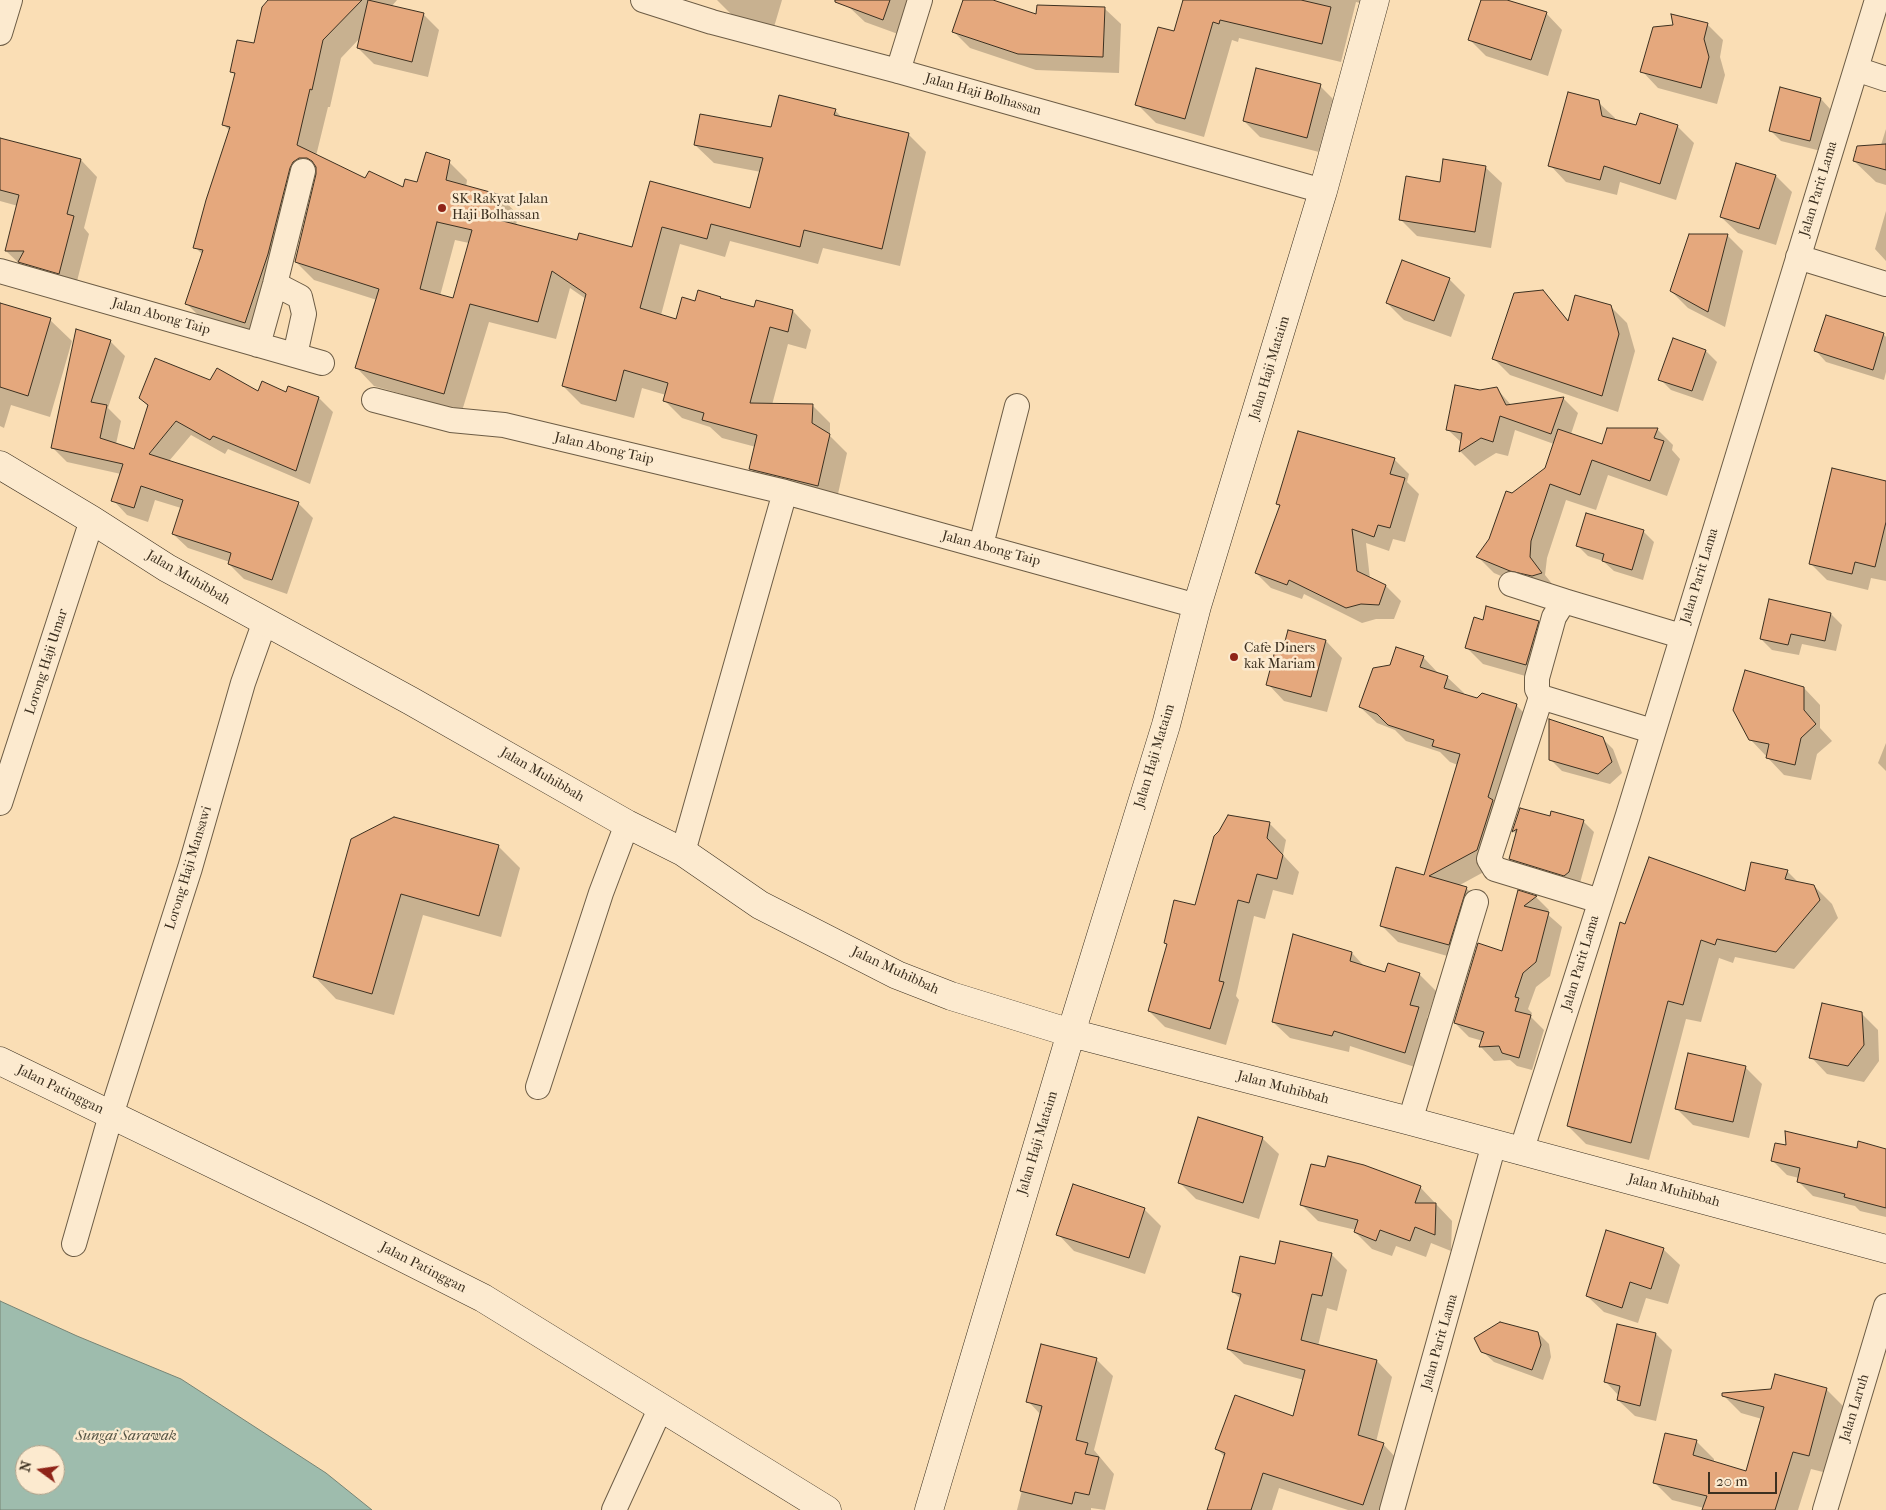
<!DOCTYPE html>
<style>
body{margin:0}
#map{position:relative;width:1886px;height:1510px;overflow:hidden;background:#fadeb5;font-family:"IM FELL French Canon",serif}
canvas{display:block}
.north{position:absolute;left:15px;top:1445px;width:50px;height:50px;box-sizing:border-box;background:#fceacf;border:1px solid #afa089;border-radius:50%;rotate:284deg;font-size:14px;font-weight:700;line-height:20px;text-align:center;color:#3c3020}
.north::after{content:'';display:block;margin:auto;width:18px;height:22px;background:#8f2418;clip-path:polygon(50% 0,100% 100%,50% 72%,0 100%)}
.scale{position:absolute;left:1708px;top:1472px;width:69px;height:22px;box-sizing:border-box;border:2px solid #3c3020;border-top:0;padding-left:6px;font-size:15px;line-height:18px;white-space:nowrap;color:#3c3020;-webkit-text-stroke:4px #fceacf;paint-order:stroke}
</style>
<div id="map">
<canvas width="1886" height="1510"></canvas>
<div class="north">N</div>
<div class="scale">20 m</div>
</div>
<script>
const c = document.querySelector('canvas').getContext('2d');
c.lineJoin = 'round';
function fillPath(path, color) { c.fillStyle = color; c.fill(path, 'evenodd'); }
const shape = rows => new Path2D(rows.map(r => 'M' + r).join(''));
function strokePath(path, color, width, dash) { c.strokeStyle = color; c.lineWidth = width; c.lineCap = dash ? 'butt' : 'round'; c.setLineDash(dash || []); c.stroke(path); }
function label(font, color, halo, rows, align = 'center') {
  c.font = font + ' "IM FELL French Canon",serif'; c.lineWidth = 5; c.setLineDash([]); c.textBaseline = 'middle'; c.strokeStyle = halo; c.fillStyle = color; for (const [text, x, y, turn = 0] of rows) {
    c.save(); c.translate(x, y); c.rotate((+turn || 0) * Math.PI / 180); c.textAlign = isNaN(turn) ? turn : align; if (halo) c.strokeText(text, 0, 0); c.fillText(text, 0, 0); c.restore();
  }
}
const water = shape([
 [0,1301,77,1336,181,1379,326,1473,372,1510,0,1510,0,1301],
 [25,1455,55,1455,55,1485,25,1485,25,1455]
]);
const shadow = shape([
 [270,0,397,0,391,7,423,14,439,30,428,77,374,64,358,48,360,38,341,58,330,107,328,107,316,156,365,180,403,189,418,183,449,162,467,180,466,187,500,196,518,215,516,226,578,242,633,248,651,182,751,209,761,172,714,163,695,145,772,129,835,110,843,119,908,134,926,152,900,266,823,248,818,264,730,241,725,257,680,244,661,315,677,320,696,302,720,298,722,300,755,309,757,302,793,311,811,330,806,349,788,344,772,405,812,405,830,423,830,436,847,453,836,503,769,487,751,469,756,447,722,438,710,427,682,418,664,400,666,395,642,388,634,418,581,404,563,386,586,299,570,288,556,339,489,322,462,411,374,386,356,367,377,300,314,280,296,262,317,176,312,179,263,341,205,322,187,304,203,255,195,247,230,131,224,125,236,75,232,71,254,45],
 [455,240,469,243,454,300,440,296],
 [717,0,782,0,774,27,732,15],
 [852,0,911,0,898,34,865,22,849,7],
 [1184,0,1386,0,1383,8,1356,2,1341,62,1239,38,1238,42,1232,40,1204,137,1156,123,1137,104,1175,33],
 [1482,0,1503,0,1546,13,1562,30,1548,76,1486,56,1470,40],
 [1104,8,1121,24,1119,73,1036,70,970,48,954,32,1037,16],
 [1707,24,1723,40,1720,57,1725,75,1717,104,1658,88,1642,71],
 [1320,86,1336,102,1323,153,1260,137,1244,121],
 [1821,99,1831,110,1821,151,1781,141,1770,130],
 [1598,102,1615,118,1615,121,1637,126,1677,126,1694,143,1676,200,1620,182,1617,195,1566,182,1550,165],
 [1886,129,1886,185,1876,182,1854,161,1881,145],
 [0,140,81,160,97,177,84,228,89,234,75,289,23,267,6,251,18,206,0,201],
 [1485,167,1502,183,1491,248,1417,236,1400,219,1441,183],
 [1776,176,1792,192,1776,245,1738,233,1721,217],
 [1886,211,1886,261,1875,249],
 [1727,235,1743,251,1725,327,1688,308,1671,291],
 [1449,279,1465,295,1451,337,1404,320,1387,303],
 [1543,291,1569,321,1610,306,1627,323,1635,351,1618,412,1510,375,1493,358],
 [0,304,50,320,72,341,50,417,11,405,4,428,0,426],
 [1826,317,1884,335,1886,337,1886,372,1884,380,1826,362,1816,351],
 [1673,340,1706,351,1717,362,1703,401,1671,390,1660,379],
 [110,341,125,356,108,408,121,421,116,444,135,450,148,406,140,398,211,381,259,393,287,393,319,398,333,412,310,484,228,449,225,454,191,435,169,461,298,503,313,518,287,594,244,579,229,564,230,562,188,548,173,534,181,508,155,500,148,522,127,515,113,500,121,474,67,462,53,448],
 [1496,388,1512,406,1563,398,1578,413,1571,434,1602,445,1657,429,1673,445,1672,450,1680,459,1667,496,1608,475,1596,510,1566,500,1547,558,1545,575,1557,590,1527,587,1494,573,1478,557,1491,540,1512,494,1546,469,1554,444,1515,430,1508,456,1496,453,1475,466,1460,451,1462,443,1447,429,1480,392],
 [1394,459,1409,474,1407,482,1419,494,1405,542,1393,539,1389,551,1366,543,1370,579,1386,586,1401,601,1394,619,1376,619,1362,623,1304,594,1302,599,1271,588,1256,573,1281,507,1277,504],
 [1886,483,1886,581,1871,578,1868,590,1827,580,1810,563],
 [1643,531,1654,542,1643,580,1614,571,1603,561,1588,556,1577,545],
 [1831,614,1842,625,1836,651,1802,644,1799,655,1772,650,1761,639],
 [1538,622,1554,639,1543,681,1483,664,1467,648],
 [1289,631,1326,641,1342,658,1327,712,1284,701,1268,684,1285,646],
 [1423,657,1439,674,1447,677,1464,693,1463,695,1478,700,1516,705,1532,721,1493,867,1458,886,1466,888,1483,904,1465,961,1398,942,1382,926,1424,876,1458,765,1450,762,1440,752,1406,741,1395,730,1377,723,1360,707,1391,667],
 [1804,688,1820,705,1820,728,1832,741,1817,754,1811,780,1784,775,1750,739],
 [1602,738,1613,749,1622,773,1610,784,1562,771,1551,760],
 [1886,743,1886,771,1878,763],
 [1521,809,1551,818,1583,821,1594,832,1580,883,1521,869,1510,858,1517,835,1514,832],
 [1269,823,1286,840,1283,855,1299,872,1293,895,1273,890,1265,919,1254,916,1236,996,1239,1000,1226,1045,1165,1027,1149,1011,1168,946,1165,943],
 [352,840,498,846,520,868,501,937,423,915,394,1015,336,999,315,977],
 [1787,871,1799,883,1814,886,1832,904,1838,918,1794,969,1735,957,1733,963,1719,958,1701,1022,1686,1019,1649,1160,1586,1144,1568,1126,1626,925,1746,892],
 [1519,892,1536,897,1549,910,1546,913,1562,927,1550,976,1536,987,1528,1009,1532,1013,1531,1017,1544,1030,1532,1070,1517,1066,1510,1060,1494,1061,1481,1047,1483,1041,1469,1037,1455,1023,1503,953],
 [1294,935,1352,953,1365,967,1386,973,1419,974,1436,991,1427,1018,1435,1025,1421,1069,1350,1046,1349,1052,1290,1038,1273,1022],
 [1862,1014,1878,1030,1879,1061,1864,1082,1827,1074,1811,1057],
 [1745,1067,1762,1084,1749,1138,1693,1125,1676,1108],
 [1262,1138,1279,1154,1259,1219,1196,1199,1180,1183],
 [1886,1150,1886,1217,1860,1211,1855,1206,1813,1196,1799,1182,1799,1178,1787,1175,1773,1161],
 [1420,1187,1452,1221,1451,1251,1431,1243,1426,1257,1396,1246,1392,1256,1372,1249,1355,1232,1356,1230,1318,1221,1301,1204],
 [1144,1209,1161,1226,1145,1274,1074,1251,1058,1234],
 [1663,1249,1680,1265,1668,1304,1646,1298,1638,1323,1604,1312,1587,1296],
 [1331,1254,1347,1270,1337,1311,1327,1308,1318,1346,1377,1361,1392,1377,1376,1442,1383,1444,1398,1460,1382,1510,1348,1510,1279,1488,1272,1510,1208,1510,1225,1457,1217,1449,1294,1418,1304,1380,1244,1364,1228,1349,1241,1299,1233,1292,1276,1266],
 [1538,1333,1549,1344,1551,1357,1543,1380,1494,1362,1482,1351],
 [1656,1334,1672,1350,1656,1421,1635,1416,1618,1400,1619,1396,1606,1382],
 [1042,1345,1097,1360,1113,1376,1094,1450,1114,1474,1105,1510,1091,1508,1091,1510,1017,1510,1041,1415,1028,1401],
 [1826,1389,1844,1407,1827,1473,1811,1469,1798,1510,1704,1510,1704,1508,1672,1500,1654,1482,1696,1441,1714,1459,1714,1462,1747,1473,1762,1419,1741,1413,1723,1395,1772,1390]
]);
const building = shape([
 [268,0,362,0,323,40,312,90,310,89,297,145,365,178,369,171,403,187,405,179,417,182,426,152,450,160,446,180,501,195,495,219,577,240,579,233,632,247,650,181,750,208,763,158,694,145,700,114,771,127,779,95,836,109,834,115,909,133,882,249,804,230,800,247,711,224,707,239,662,227,640,308,676,319,682,297,695,301,698,290,721,297,720,298,754,307,756,300,793,310,788,332,770,327,750,403,813,404,812,423,830,434,818,486,749,469,757,435,702,420,704,413,663,401,668,383,624,370,616,401,562,386,586,294,552,271,538,322,470,304,444,394,355,368,379,289,295,262,316,174,316,167,312,161,307,158,299,158,293,162,290,168,268,254,245,323,185,304,203,250,193,248,206,200,230,127,222,125,235,73,230,72,237,40,254,43,262,7,268,0],
 [437,222,472,230,453,298,420,289,437,222],
 [368,0,424,13,412,62,357,48,368,0],
 [835,0,890,0,883,20,835,2,835,0],
 [963,0,993,0,1036,14,1037,5,1105,7,1103,57,1018,54,952,32,963,0],
 [1183,0,1301,0,1331,7,1322,44,1220,20,1219,24,1213,22,1185,119,1135,105,1158,27,1174,31,1183,0],
 [1481,0,1507,0,1547,12,1531,60,1468,40,1481,0],
 [1671,14,1708,23,1704,39,1709,57,1701,88,1640,72,1653,27,1673,25,1671,14],
 [1256,68,1321,84,1307,138,1243,121,1256,68],
 [1780,87,1821,98,1810,141,1769,131,1780,87],
 [1568,92,1599,100,1602,116,1636,125,1640,113,1678,125,1660,184,1604,166,1600,180,1548,166,1568,92],
 [0,138,81,159,67,214,74,216,59,274,18,262,24,251,5,251,19,195,0,190,0,138],
 [1886,144,1886,170,1853,161,1857,146,1886,144],
 [1443,159,1486,166,1475,232,1399,220,1406,176,1440,182,1443,159],
 [1736,163,1776,175,1759,229,1720,217,1736,163],
 [1689,234,1728,234,1708,312,1670,291,1689,234],
 [1402,260,1450,278,1434,321,1386,303,1402,260],
 [1543,290,1568,321,1575,295,1611,305,1619,334,1602,396,1492,359,1514,293,1543,290],
 [0,303,51,318,28,396,0,387,0,303],
 [1826,315,1884,333,1873,370,1814,351,1826,315],
 [76,329,111,340,91,402,107,405,100,438,134,449,148,405,139,398,155,358,210,380,217,368,258,391,262,381,286,392,288,386,319,397,296,471,213,436,210,440,176,421,149,454,299,502,272,580,228,564,231,553,172,534,183,500,141,486,134,508,111,501,123,464,51,448,76,329],
 [1673,338,1706,350,1692,391,1658,380,1673,338],
 [1455,385,1480,390,1497,387,1506,405,1564,397,1551,434,1500,416,1493,442,1481,438,1459,452,1462,433,1446,430,1455,385],
 [1607,428,1658,428,1654,438,1664,441,1650,481,1592,460,1580,495,1550,484,1531,541,1530,557,1542,573,1532,576,1510,571,1476,557,1489,539,1506,491,1512,493,1545,468,1558,429,1602,444,1607,428],
 [1298,431,1395,458,1390,474,1405,478,1390,528,1378,525,1374,537,1352,529,1357,571,1386,585,1379,605,1361,604,1346,608,1289,580,1287,585,1255,573,1280,505,1276,504,1298,431],
 [1832,468,1886,481,1886,522,1875,567,1855,562,1852,574,1809,564,1832,468],
 [1586,513,1644,530,1632,570,1602,561,1604,554,1576,546,1586,513],
 [1769,599,1831,613,1825,641,1791,634,1788,645,1760,639,1769,599],
 [1486,606,1539,621,1526,665,1465,648,1474,617,1483,620,1486,606],
 [1288,630,1326,640,1311,697,1266,685,1276,647,1284,645,1288,630],
 [1396,647,1424,656,1420,667,1448,676,1444,688,1477,698,1482,693,1517,704,1488,797,1493,800,1477,850,1429,876,1467,887,1449,945,1380,926,1396,867,1424,875,1460,754,1432,746,1434,740,1388,725,1377,714,1359,707,1373,668,1390,665,1396,647],
 [1745,670,1804,687,1804,710,1816,724,1801,738,1795,765,1766,758,1769,744,1749,740,1733,710,1745,670],
 [1549,719,1603,737,1612,762,1598,774,1549,760,1549,719],
 [1520,808,1550,816,1551,811,1584,820,1569,872,1564,876,1509,859,1517,829,1512,832,1520,808],
 [1228,815,1270,822,1267,838,1283,855,1277,879,1257,874,1249,903,1238,900,1219,981,1224,982,1210,1029,1148,1011,1167,944,1164,943,1174,900,1195,905,1214,836,1219,831,1228,815],
 [394,817,499,845,479,916,401,894,372,994,313,977,351,839,394,817],
 [1649,857,1745,891,1751,862,1788,870,1785,879,1814,885,1820,900,1776,952,1717,939,1715,945,1701,940,1683,1005,1668,1001,1631,1143,1567,1126,1620,922,1625,924,1649,857],
 [1518,890,1537,896,1524,906,1549,912,1536,962,1523,973,1515,997,1519,998,1515,1011,1531,1015,1519,1058,1502,1053,1499,1046,1479,1047,1484,1032,1454,1023,1478,943,1502,951,1518,890],
 [1293,934,1352,952,1350,961,1385,972,1388,963,1420,973,1410,1005,1419,1007,1405,1053,1334,1031,1332,1036,1272,1022,1293,934],
 [1822,1003,1862,1012,1864,1045,1848,1066,1809,1058,1822,1003],
 [1688,1053,1746,1066,1733,1122,1675,1109,1688,1053],
 [1198,1117,1263,1137,1243,1203,1178,1183,1198,1117],
 [1785,1131,1857,1148,1858,1141,1886,1149,1886,1208,1844,1197,1845,1194,1797,1182,1800,1168,1771,1161,1775,1143,1786,1145,1785,1131],
 [1328,1156,1364,1165,1421,1186,1415,1203,1436,1203,1435,1235,1415,1227,1410,1241,1380,1230,1376,1241,1354,1232,1358,1220,1300,1205,1311,1164,1325,1167,1328,1156],
 [1073,1184,1145,1208,1129,1258,1056,1235,1073,1184],
 [1606,1230,1664,1248,1651,1289,1630,1282,1622,1308,1586,1296,1606,1230],
 [1280,1241,1332,1253,1322,1296,1312,1294,1301,1340,1377,1360,1358,1435,1384,1443,1363,1505,1263,1473,1251,1510,1207,1510,1225,1453,1215,1449,1235,1395,1293,1416,1305,1370,1227,1349,1241,1294,1232,1292,1240,1256,1275,1264,1280,1241],
 [1500,1322,1538,1332,1541,1345,1532,1370,1481,1352,1474,1338,1500,1322],
 [1617,1324,1656,1333,1640,1406,1617,1400,1620,1386,1604,1382,1617,1324],
 [1041,1344,1097,1358,1076,1440,1088,1443,1085,1454,1099,1457,1089,1495,1075,1492,1072,1504,1020,1491,1042,1406,1026,1402,1041,1344],
 [1775,1374,1827,1388,1809,1456,1793,1452,1775,1510,1702,1510,1707,1496,1653,1483,1665,1433,1697,1440,1693,1455,1746,1471,1764,1407,1722,1396,1722,1393,1771,1389,1775,1374]
]);
const street = shape([
 [643,0,712,22,898,71,1323,191],
 [0,33,10,0],
 [1856,69,1886,79],
 [898,71,920,0],
 [1798,257,1886,284],
 [0,271,322,363],
 [275,284,300,297,304,314,295,355],
 [258,345,275,284,303,171],
 [374,400,451,420,504,425,785,492,1197,606],
 [981,545,1017,406],
 [1511,584,1564,601],
 [1541,697,1537,689,1537,678,1554,617,1564,601,1681,636],
 [0,803,92,520],
 [683,852,785,492],
 [1600,901,1495,869,1489,859,1541,697,1652,731],
 [538,1087,601,893,627,824],
 [1410,1121,1476,902],
 [1521,1152,1628,815,1877,0],
 [74,1244,111,1115,190,868,243,683,265,621],
 [614,1510,661,1407],
 [1392,1510,1494,1144],
 [1825,1510,1886,1306]
]);
const secondary = shape([
 [0,465,92,520,167,568,411,701,627,824,683,852,760,905,897,975,951,996,1071,1033,1410,1121,1886,1249],
 [0,1061,314,1213,483,1298,827,1510],
 [929,1510,1071,1033,1166,725,1197,606,1323,191,1375,0]
]);
const markers = [
 [442,208,5,"#8f2418"],
 [1234,657,5,"#8f2418"]
];
const streetNames = [
 ["Jalan Haji Bolhassan",983,95,16],
 ["Jalan Parit Lama",1819,189,-73],
 ["Jalan Abong Taip",161,317,16],
 ["Jalan Haji Mataim",1270,368,-73],
 ["Jalan Abong Taip",604,449,13],
 ["Jalan Abong Taip",991,549,15],
 ["Jalan Parit Lama",1700,576,-73],
 ["Jalan Muhibbah",188,578,30],
 ["Lorong Haji Umar",47,662,-72],
 ["Jalan Haji Mataim",1155,756,-73],
 ["Jalan Muhibbah",542,775,30],
 ["Lorong Haji Mansawi",189,868,-73],
 ["Jalan Parit Lama",1581,963,-73],
 ["Jalan Muhibbah",895,971,25],
 ["Jalan Muhibbah",1283,1088,15],
 ["Jalan Patinggan",60,1090,26],
 ["Jalan Haji Mataim",1038,1143,-73],
 ["Jalan Muhibbah",1674,1191,15],
 ["Jalan Patinggan",423,1268,27],
 ["Jalan Parit Lama",1440,1342,-74],
 ["Jalan Laruh",1855,1408,-73]
];
const poiNames = [
 ["SK Rakyat Jalan",452,200],
 ["Haji Bolhassan",452,216],
 ["Cafe Diners",1244,649],
 ["kak Mariam",1244,665]
];
const waterNames = [
 ["Sungai Sarawak",126,1436]
];
fillPath(water, '#9ebcad');
strokePath(water, '#778475', 1);
fillPath(shadow, '#0003');
fillPath(building, '#e5a87d');
strokePath(building, '#3c3020', 1);
strokePath(street, '#6c5c45', 26);
strokePath(secondary, '#3c3020', 29);
strokePath(street, '#fceacf', 24);
strokePath(secondary, '#fceacf', 28);
for (const [x, y, r, color] of markers) { const dot = new Path2D(); dot.arc(x, y, r, 0, 2 * Math.PI); c.fillStyle = color; c.fill(dot); strokePath(dot, '#fceacf', 2); }
label('14px', '#3c3020', '#fceacf', streetNames);
label('14px', '#3c3020', '#fceacf', poiNames, 'left');
label('italic 15px', '#545343', '#fceacf', waterNames);
</script>
